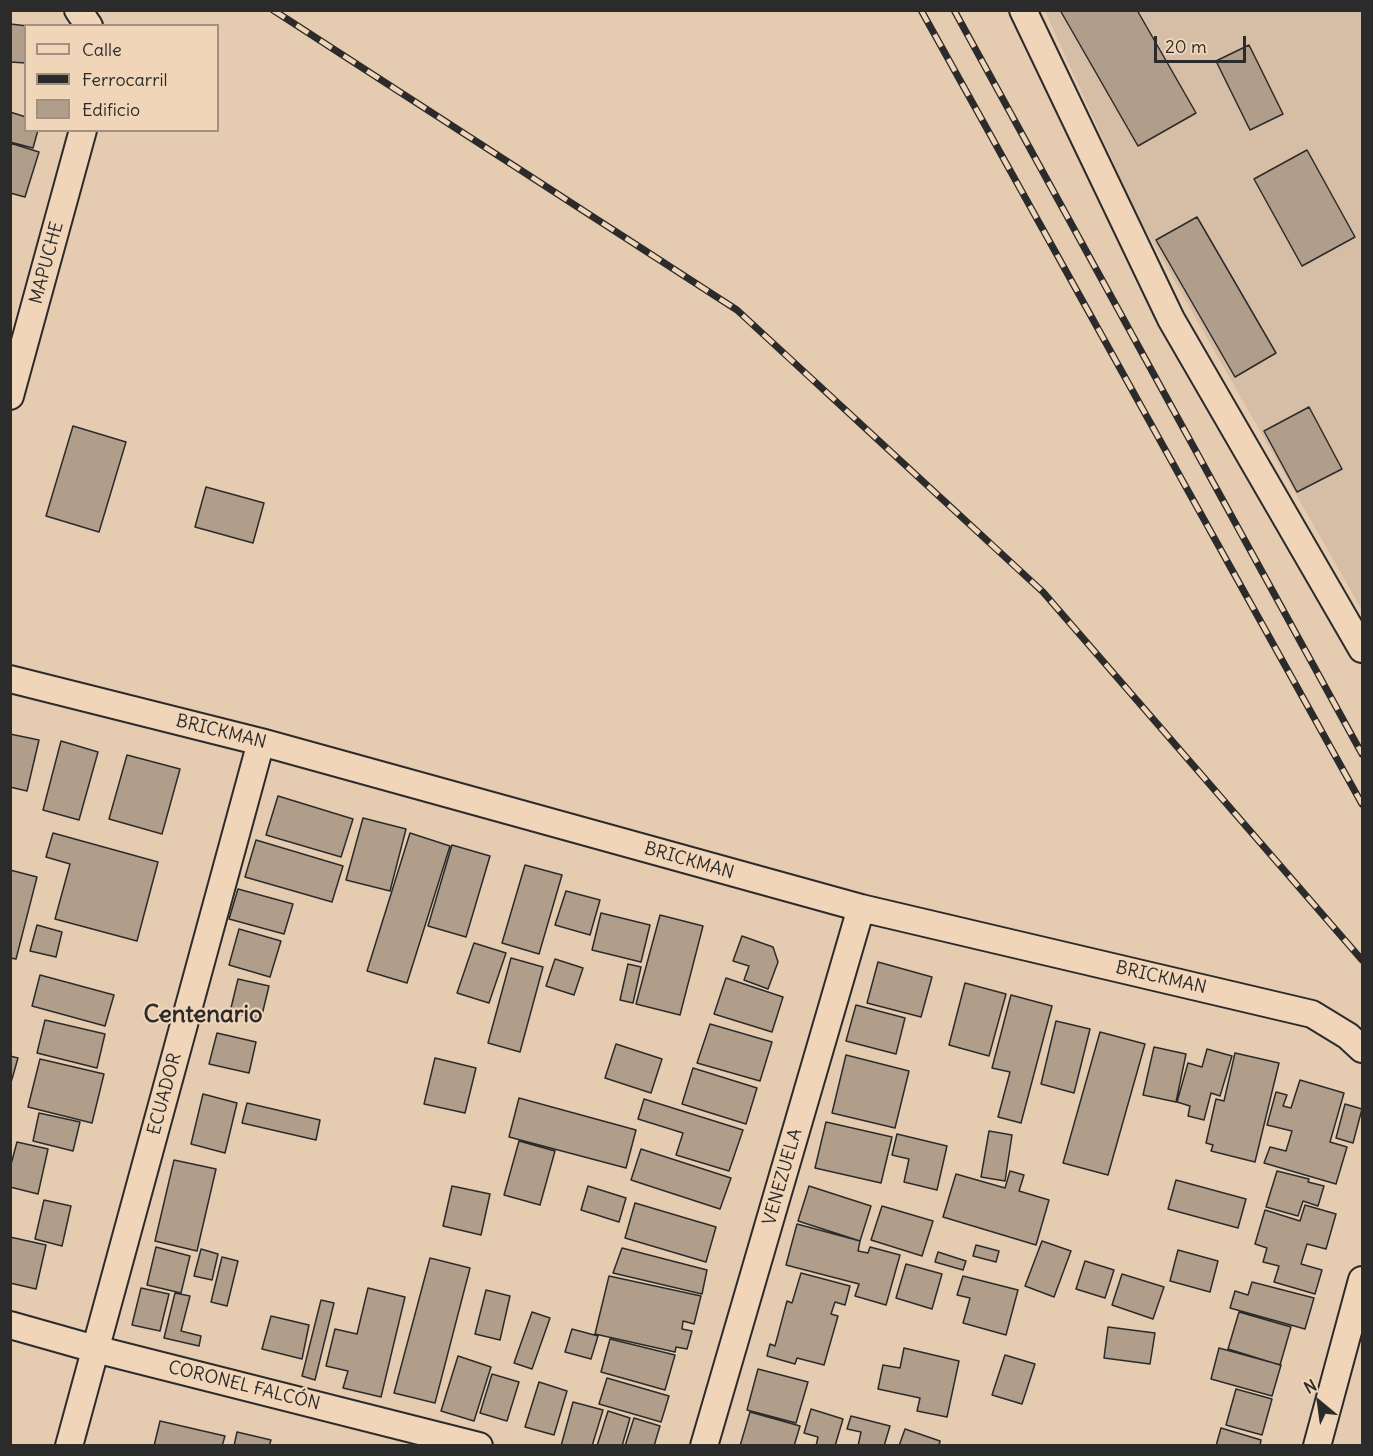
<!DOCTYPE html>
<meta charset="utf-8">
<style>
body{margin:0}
#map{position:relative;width:1373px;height:1456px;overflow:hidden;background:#e5cbb0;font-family:Delius,sans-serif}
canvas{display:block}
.frame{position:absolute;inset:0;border:12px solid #2b2b2b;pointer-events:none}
.legend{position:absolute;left:24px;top:24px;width:195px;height:108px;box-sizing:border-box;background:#f1d5b8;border:2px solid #a29180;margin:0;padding:8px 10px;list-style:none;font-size:18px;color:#2b2b2b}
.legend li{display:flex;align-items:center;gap:12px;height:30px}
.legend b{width:30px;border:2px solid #a29180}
.north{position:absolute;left:1289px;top:1372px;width:60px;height:60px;-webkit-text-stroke:4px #f1d5b8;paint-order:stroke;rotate:331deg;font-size:16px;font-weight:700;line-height:24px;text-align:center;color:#2b2b2b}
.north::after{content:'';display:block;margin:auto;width:21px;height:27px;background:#2b2b2b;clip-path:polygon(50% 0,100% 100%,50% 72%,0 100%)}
.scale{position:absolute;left:1154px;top:36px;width:92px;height:27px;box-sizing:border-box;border:3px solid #2b2b2b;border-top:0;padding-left:8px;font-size:18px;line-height:21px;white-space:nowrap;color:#2b2b2b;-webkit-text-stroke:4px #f1d5b8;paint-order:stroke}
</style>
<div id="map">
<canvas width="1373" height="1456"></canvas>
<div class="frame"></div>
<ul class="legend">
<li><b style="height:8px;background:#f1d5b8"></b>Calle</li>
<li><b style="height:8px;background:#2b2b2b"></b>Ferrocarril</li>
<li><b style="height:16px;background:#b09e8b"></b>Edificio</li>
</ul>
<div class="north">N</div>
<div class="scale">20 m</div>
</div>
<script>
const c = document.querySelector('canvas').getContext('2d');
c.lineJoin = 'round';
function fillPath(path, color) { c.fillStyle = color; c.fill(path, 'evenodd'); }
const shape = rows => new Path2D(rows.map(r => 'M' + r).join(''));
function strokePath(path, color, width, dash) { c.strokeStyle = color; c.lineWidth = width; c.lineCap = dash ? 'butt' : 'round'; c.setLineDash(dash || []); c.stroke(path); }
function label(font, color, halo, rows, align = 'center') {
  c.font = font + ' Delius,sans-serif'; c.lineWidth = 4.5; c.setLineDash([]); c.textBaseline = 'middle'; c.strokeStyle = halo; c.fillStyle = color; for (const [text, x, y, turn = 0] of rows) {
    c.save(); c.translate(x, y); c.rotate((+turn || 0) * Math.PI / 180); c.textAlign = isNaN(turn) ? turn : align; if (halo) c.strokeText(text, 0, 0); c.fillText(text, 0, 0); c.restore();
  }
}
const built = shape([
 [1045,11,1362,11,1362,610,1137,215]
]);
const building = shape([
 [1060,10,1137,10,1196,113,1138,146,1060,10],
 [10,24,28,26,26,26,26,63,10,62,10,24],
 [1249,45,1283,114,1250,130,1216,61,1249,45],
 [10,112,26,117,26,130,38,130,33,148,10,142,10,112],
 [10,143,39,152,25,197,10,193,10,143],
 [1307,150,1355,237,1302,266,1254,179,1307,150],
 [1197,217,1276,353,1235,377,1156,240,1197,217],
 [1309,407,1342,469,1297,492,1264,431,1309,407],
 [73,426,126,442,99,532,46,516,73,426],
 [206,487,264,503,253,543,195,527,206,487],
 [10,734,39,740,27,791,10,787,10,734],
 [61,741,98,752,79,820,43,810,61,741],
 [127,755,180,769,162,834,109,819,127,755],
 [278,796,353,819,341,857,266,835,278,796],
 [363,818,406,829,390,891,346,880,363,818],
 [53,833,158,862,137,941,55,919,70,864,46,857,53,833],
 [410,833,450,846,407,983,367,971,410,833],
 [256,840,343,866,332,902,245,877,256,840],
 [452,845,490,856,466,937,428,926,452,845],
 [525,865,562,875,539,954,502,943,525,865],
 [10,870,37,877,16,959,10,958,10,870],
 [238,889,293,904,284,934,229,919,238,889],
 [566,891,600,900,590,935,555,925,566,891],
 [601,913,650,925,641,962,592,950,601,913],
 [660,915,703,926,680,1015,636,1004,660,915],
 [37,925,62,932,56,957,30,951,37,925],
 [239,929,281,941,270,977,229,965,239,929],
 [742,936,773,947,778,962,768,989,744,980,749,966,733,961,742,936],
 [474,943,506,953,489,1003,457,993,474,943],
 [511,958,543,967,520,1052,488,1043,511,958],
 [555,959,583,968,574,995,546,986,555,959],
 [878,962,932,977,921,1017,867,1003,878,962],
 [628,964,641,967,633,1003,620,1000,628,964],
 [40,975,114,995,105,1026,32,1006,40,975],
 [726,978,783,997,772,1032,714,1014,726,978],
 [238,979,269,986,261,1019,230,1012,238,979],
 [965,983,1006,994,989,1056,949,1045,965,983],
 [1011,995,1052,1006,1021,1123,998,1117,1010,1072,992,1068,1011,995],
 [856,1005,905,1018,896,1054,846,1041,856,1005],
 [45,1020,105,1034,97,1068,37,1053,45,1020],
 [1056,1021,1090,1029,1074,1093,1041,1084,1056,1021],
 [710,1024,772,1042,760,1081,697,1063,710,1024],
 [1100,1032,1145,1044,1108,1175,1063,1163,1100,1032],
 [217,1033,256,1042,249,1073,209,1064,217,1033],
 [616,1044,662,1059,651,1093,605,1078,616,1044],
 [1154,1047,1186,1054,1176,1102,1143,1095,1154,1047],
 [1207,1049,1232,1056,1220,1096,1211,1093,1204,1120,1188,1116,1190,1106,1177,1102,1188,1063,1202,1067,1207,1049],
 [1235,1053,1279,1063,1255,1162,1211,1151,1213,1145,1206,1143,1216,1099,1224,1101,1235,1053],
 [846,1055,909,1071,895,1128,832,1113,846,1055],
 [10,1056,18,1058,10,1086,10,1056],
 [435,1058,476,1068,465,1113,424,1104,435,1058],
 [40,1059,104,1074,92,1123,28,1107,40,1059],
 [693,1068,757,1088,746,1124,682,1104,693,1068],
 [1300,1080,1344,1093,1330,1142,1347,1147,1336,1184,1264,1163,1270,1147,1286,1151,1292,1131,1267,1125,1276,1092,1287,1095,1283,1106,1291,1108,1300,1080],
 [203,1094,237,1103,225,1153,191,1144,203,1094],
 [519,1098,636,1130,626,1168,509,1137,519,1098],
 [644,1099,743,1130,729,1171,676,1155,683,1133,638,1119,644,1099],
 [247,1103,320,1120,316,1140,242,1123,247,1103],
 [1345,1104,1362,1109,1353,1143,1336,1138,1345,1104],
 [39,1113,80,1122,73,1151,33,1141,39,1113],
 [826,1122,892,1137,881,1183,815,1168,826,1122],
 [989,1131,1012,1135,1005,1181,981,1177,989,1131],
 [897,1134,947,1146,937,1190,904,1182,909,1159,892,1155,897,1134],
 [519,1141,555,1151,540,1205,504,1195,519,1141],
 [17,1142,48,1149,38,1194,10,1187,10,1168,17,1142],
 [641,1149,731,1178,720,1209,631,1180,641,1149],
 [174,1160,216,1169,197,1251,155,1241,174,1160],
 [1010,1171,1024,1175,1019,1191,1049,1200,1036,1245,943,1217,956,1174,1005,1188,1010,1171],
 [1277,1171,1309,1179,1308,1182,1324,1186,1318,1206,1303,1201,1298,1216,1266,1207,1277,1171],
 [1176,1180,1246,1199,1238,1228,1168,1209,1176,1180],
 [452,1186,490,1194,481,1235,443,1226,452,1186],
 [588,1186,626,1198,619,1222,581,1210,588,1186],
 [809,1186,871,1206,860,1241,798,1221,809,1186],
 [44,1200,71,1206,62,1246,35,1239,44,1200],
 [635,1203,716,1227,706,1262,625,1238,635,1203],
 [1305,1205,1336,1214,1326,1249,1307,1244,1301,1264,1322,1270,1315,1294,1274,1282,1279,1266,1263,1262,1267,1248,1255,1244,1265,1210,1300,1221,1305,1205],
 [882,1206,933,1221,922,1256,871,1240,882,1206],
 [797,1224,860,1241,858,1251,868,1253,870,1247,900,1255,886,1305,855,1296,859,1284,786,1265,797,1224],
 [10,1237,46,1245,36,1289,10,1283,10,1237],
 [1042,1241,1071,1251,1054,1297,1025,1286,1042,1241],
 [976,1245,999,1251,996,1262,973,1256,976,1245],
 [156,1247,190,1256,181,1293,147,1285,156,1247],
 [622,1248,707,1270,702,1294,613,1273,622,1248],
 [201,1249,218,1254,212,1280,194,1276,201,1249],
 [1178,1250,1218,1261,1210,1292,1170,1281,1178,1250],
 [938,1252,966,1261,963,1270,935,1262,938,1252],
 [222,1257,238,1261,227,1306,211,1302,222,1257],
 [430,1258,470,1268,435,1403,394,1393,430,1258],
 [1085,1261,1114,1270,1105,1298,1076,1289,1085,1261],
 [906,1264,942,1274,932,1309,896,1298,906,1264],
 [801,1273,850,1286,845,1305,835,1302,831,1314,838,1316,824,1365,797,1358,795,1364,767,1356,770,1344,775,1346,787,1301,792,1303,801,1273],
 [1122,1274,1164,1287,1153,1319,1112,1305,1122,1274],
 [609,1276,701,1296,694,1324,683,1321,682,1329,692,1331,687,1349,676,1347,675,1352,595,1334,609,1276],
 [963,1276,1018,1290,1006,1335,963,1323,970,1298,957,1295,963,1276],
 [1252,1282,1314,1298,1305,1329,1230,1308,1235,1291,1248,1295,1252,1282],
 [141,1288,169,1294,160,1331,132,1325,141,1288],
 [368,1288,405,1297,381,1397,343,1388,348,1371,326,1366,335,1329,357,1334,368,1288],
 [486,1290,510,1296,500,1340,475,1334,486,1290],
 [175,1293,190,1296,181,1331,201,1336,199,1346,164,1338,175,1293],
 [321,1300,334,1303,315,1380,302,1376,321,1300],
 [532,1312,550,1318,532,1369,514,1363,532,1312],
 [1239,1312,1291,1327,1280,1365,1228,1349,1239,1312],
 [271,1316,309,1325,302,1359,262,1349,271,1316],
 [1108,1327,1155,1333,1150,1364,1104,1358,1108,1327],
 [572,1329,598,1336,591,1359,565,1352,572,1329],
 [610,1339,675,1355,665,1390,601,1372,610,1339],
 [904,1348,959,1361,947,1417,917,1411,920,1398,878,1389,883,1365,900,1368,904,1348],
 [1219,1348,1281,1365,1272,1396,1211,1379,1219,1348],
 [1005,1355,1035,1364,1022,1404,992,1395,1005,1355],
 [458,1356,491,1367,474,1421,441,1411,458,1356],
 [758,1369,808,1382,796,1423,747,1410,758,1369],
 [492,1374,519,1382,507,1421,480,1413,492,1374],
 [607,1378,669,1396,661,1422,599,1404,607,1378],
 [539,1382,567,1391,554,1435,525,1427,539,1382],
 [1236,1389,1272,1399,1262,1435,1226,1425,1236,1389],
 [573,1402,603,1410,592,1446,561,1446,573,1402],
 [811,1409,843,1419,835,1446,816,1446,818,1437,804,1433,811,1409],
 [608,1411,630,1418,622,1446,597,1446,608,1411],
 [750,1412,800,1426,794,1446,740,1446,750,1412],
 [851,1416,890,1426,884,1446,858,1446,861,1432,847,1429,851,1416],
 [634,1418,660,1426,654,1446,625,1446,634,1418],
 [160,1421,225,1436,222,1446,154,1446,160,1421],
 [1221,1428,1261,1440,1260,1446,1216,1446,1221,1428],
 [905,1429,940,1441,939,1446,899,1446,905,1429],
 [237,1432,271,1440,269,1446,234,1446,237,1432]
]);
const street = shape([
 [78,10,89,26],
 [1023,10,1171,319,1362,649],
 [10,396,83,130],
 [10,679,261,742,861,908,1312,1014,1348,1036,1362,1049],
 [10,1325,95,1349,479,1446],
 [69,1446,261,742],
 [704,1446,861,908],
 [1317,1446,1362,1280]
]);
const rail = shape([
 [273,10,737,310,1043,592,1362,960],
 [921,10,1362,804],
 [954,10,1362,754]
]);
const streetNames = [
 ["MAPUCHE",47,263,-75],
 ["BRICKMAN",221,732,14],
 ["BRICKMAN",689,861,16],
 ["BRICKMAN",1161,978,13],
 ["ECUADOR",165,1094,-75],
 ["VENEZUELA",783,1177,-74],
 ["CORONEL FALCÓN",244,1386,14]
];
const districtNames = [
 ["Centenario",203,1015]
];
fillPath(built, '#d5bea5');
fillPath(building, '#b09e8b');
strokePath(building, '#2b2b2b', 1.5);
strokePath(street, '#2b2b2b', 30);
strokePath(street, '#f1d5b8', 26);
strokePath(rail, '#2b2b2b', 7);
strokePath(rail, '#f1d5b8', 4.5, [14]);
label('18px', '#2b2b2b', '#f1d5b8', streetNames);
label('bold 24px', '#2b2b2b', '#f1d5b8', districtNames);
</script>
